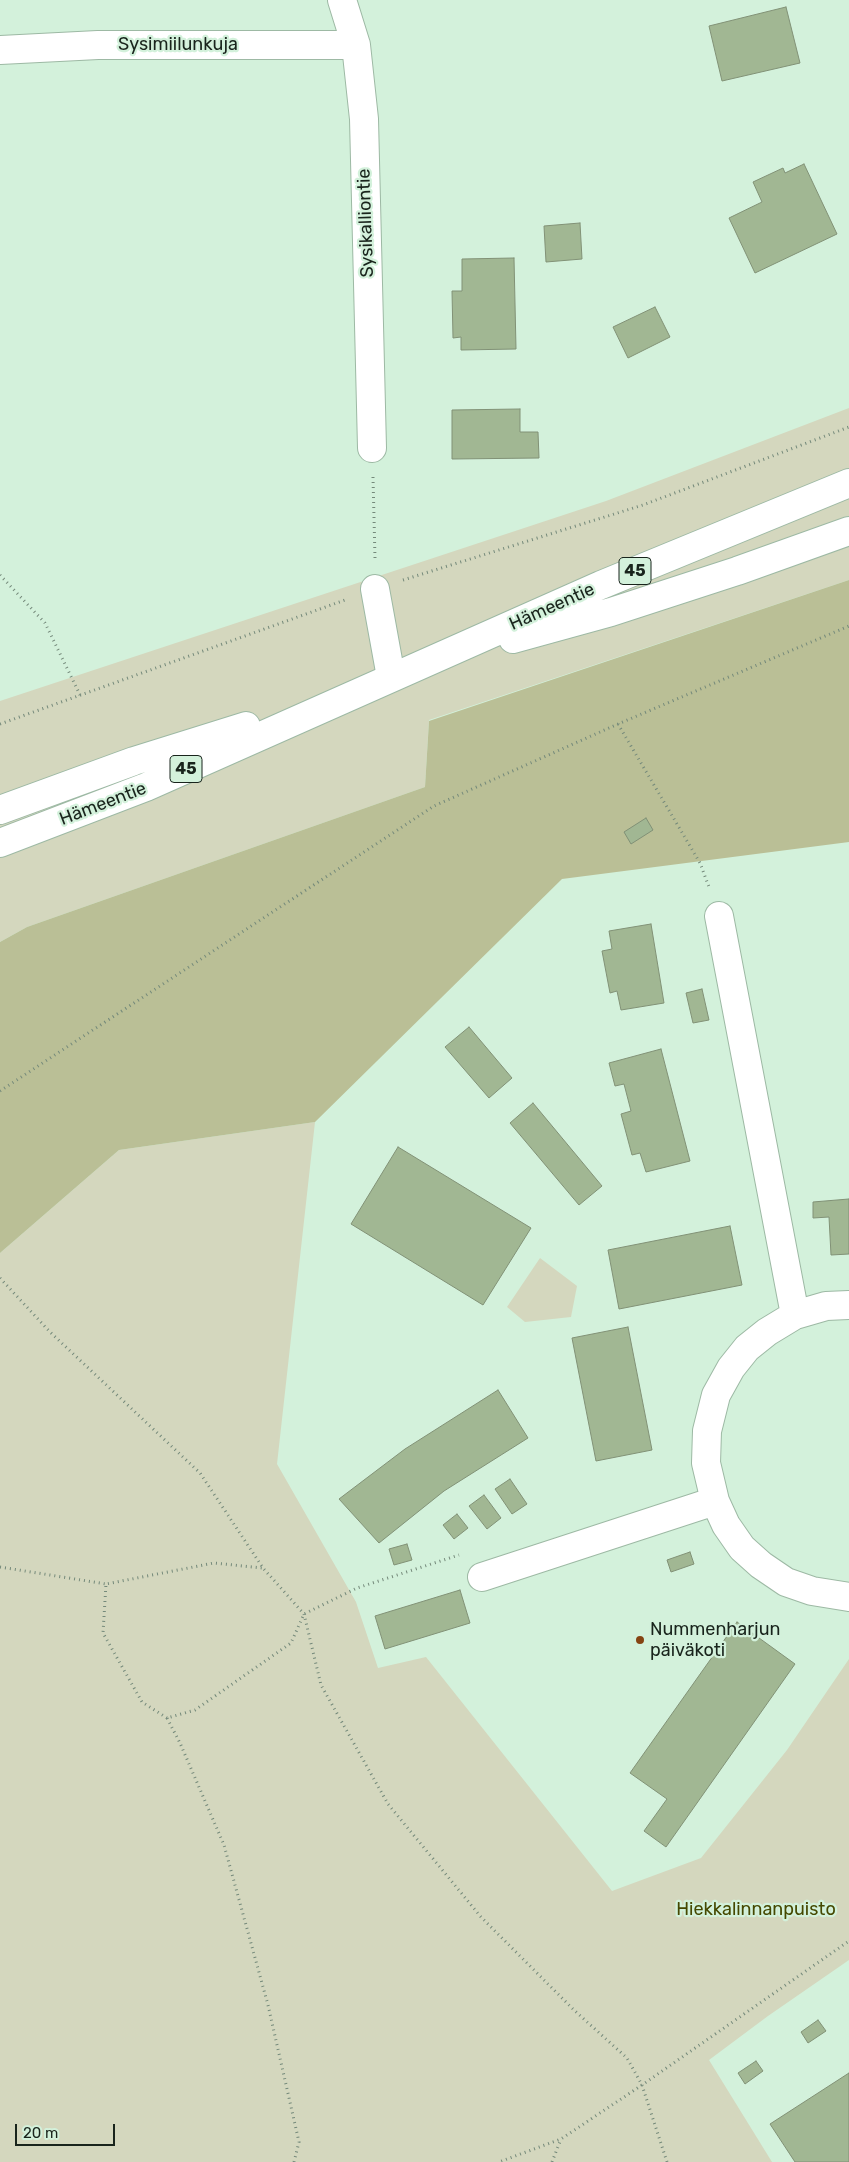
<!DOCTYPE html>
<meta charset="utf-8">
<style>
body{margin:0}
#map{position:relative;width:849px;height:2162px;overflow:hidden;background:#d3f1db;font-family:Rubik,sans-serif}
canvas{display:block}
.scale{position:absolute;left:15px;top:2124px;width:100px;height:22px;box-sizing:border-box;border:2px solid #19241c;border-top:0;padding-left:6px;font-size:15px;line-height:18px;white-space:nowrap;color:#19241c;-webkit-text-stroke:4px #d3f1db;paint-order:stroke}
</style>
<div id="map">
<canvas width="849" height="2162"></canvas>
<div class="scale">20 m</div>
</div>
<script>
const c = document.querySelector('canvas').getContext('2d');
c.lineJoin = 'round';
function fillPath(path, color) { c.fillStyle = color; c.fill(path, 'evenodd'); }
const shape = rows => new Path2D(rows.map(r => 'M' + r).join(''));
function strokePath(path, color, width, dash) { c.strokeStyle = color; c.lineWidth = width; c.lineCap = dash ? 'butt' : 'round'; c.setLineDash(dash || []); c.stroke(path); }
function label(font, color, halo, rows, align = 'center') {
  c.font = font + ' Rubik,sans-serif'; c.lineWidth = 4.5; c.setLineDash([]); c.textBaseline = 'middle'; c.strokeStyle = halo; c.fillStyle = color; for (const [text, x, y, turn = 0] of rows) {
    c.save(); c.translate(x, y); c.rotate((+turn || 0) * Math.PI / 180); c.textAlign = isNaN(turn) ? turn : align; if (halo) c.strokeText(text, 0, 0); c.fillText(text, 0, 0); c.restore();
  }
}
const green = shape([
 [849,408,849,580,429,720,425,787,27,927,0,942,0,701,606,501],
 [315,1122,277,1464,356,1602,378,1668,426,1657,612,1891,701,1858,787,1750,849,1659,849,1960,768,2016,709,2060,772,2162,0,2162,0,1253,119,1150],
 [540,1258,577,1286,571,1317,525,1322,507,1307]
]);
const forest = shape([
 [849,580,849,842,562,879,315,1122,119,1150,0,1253,0,942,27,927,425,787,429,721]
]);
const building = shape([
 [786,7,800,63,722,81,709,26,786,7],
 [804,164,837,234,755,273,729,218,762,202,753,182,783,168,785,173,804,164],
 [580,223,582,259,546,262,544,226,580,223],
 [514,258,516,349,461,350,461,337,453,338,452,291,462,291,462,259,514,258],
 [655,307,670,337,628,358,613,327,655,307],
 [520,409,520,432,538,432,539,458,452,459,452,410,520,409],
 [646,818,653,830,631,844,624,832,646,818],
 [651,924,664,1003,621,1010,617,991,610,993,602,951,612,949,609,931,651,924],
 [702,989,709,1020,693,1023,686,993,702,989],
 [469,1027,512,1078,489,1098,445,1047,469,1027],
 [661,1049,690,1161,646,1172,640,1153,632,1155,621,1114,631,1111,624,1084,615,1086,609,1063,661,1049],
 [533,1103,602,1186,579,1205,510,1123,533,1103],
 [398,1147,531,1228,483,1305,351,1224,398,1147],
 [849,1199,849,1254,831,1255,829,1217,813,1218,813,1202,849,1199],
 [730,1226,742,1285,619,1309,608,1250,730,1226],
 [628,1327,652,1450,596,1461,572,1338,628,1327],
 [498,1390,528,1438,444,1491,379,1543,339,1499,405,1449,498,1390],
 [510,1479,527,1504,512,1514,495,1489,510,1479],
 [484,1495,501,1518,487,1529,469,1506,484,1495],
 [457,1514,468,1528,454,1539,443,1525,457,1514],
 [407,1544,412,1560,394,1565,389,1549,407,1544],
 [690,1552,694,1564,671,1572,667,1560,690,1552],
 [460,1590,470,1623,385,1649,375,1616,460,1590],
 [737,1622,795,1664,666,1847,644,1831,667,1799,630,1773,737,1622],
 [818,2020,826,2031,808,2043,801,2032,818,2020],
 [756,2061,763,2071,745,2084,738,2073,756,2061],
 [849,2073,849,2162,795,2162,770,2124,849,2073]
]);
const path = shape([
 [373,477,375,558],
 [0,575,45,623,80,695],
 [403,580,643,505,849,427],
 [0,724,345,600],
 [618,724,700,863,709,887],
 [0,1091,434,806,618,724,849,626],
 [0,1278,50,1332,200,1473,263,1568,304,1614,321,1685,388,1804,481,1917,575,2011,627,2058,642,2085,561,2139,499,2162],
 [0,1567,106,1584],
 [167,1718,142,1702,103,1633,106,1584,214,1563,262,1568],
 [294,2162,299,2142,268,2005,224,1845,180,1743,167,1718,195,1710,291,1643,304,1614,357,1588,459,1555],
 [552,2162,561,2139],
 [667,2162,642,2085,849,1941]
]);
const minor = shape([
 [342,0,356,45,364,119,372,448],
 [0,50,98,45,356,45],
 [375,589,391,677],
 [719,916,795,1315],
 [849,1305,826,1306,795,1315,767,1332,747,1348,731,1368,716,1395,707,1431,706,1463,715,1501,726,1525,742,1548,761,1565,786,1582,812,1591,849,1597],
 [482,1577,715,1501]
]);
const major = shape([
 [513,639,611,612,737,571,849,531],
 [0,810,134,761,246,726],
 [0,843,146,787,601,585,849,483]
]);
const markers = [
 [640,1640,5,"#854312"]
];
const shields = [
 [635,571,32],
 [186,769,32]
];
const shieldNames = [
 ["45",635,571],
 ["45",186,769]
];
const streetNames = [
 ["Sysimiilunkuja",178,45],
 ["Sysikalliontie",366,223,-92],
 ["Hämeentie",552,607,-24],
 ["Hämeentie",103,804,-21]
];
const poiNames = [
 ["Nummenharjun",650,1630],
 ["päiväkoti",650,1651]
];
const parkNames = [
 ["Hiekkalinnanpuisto",756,1910]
];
fillPath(green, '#d4d7be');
fillPath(forest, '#babf96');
fillPath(building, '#a1b793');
strokePath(building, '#819176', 1);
strokePath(minor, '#9db9a4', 30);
strokePath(major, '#9db9a4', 30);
strokePath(path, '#74897a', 3, [1, 4]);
strokePath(minor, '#fff', 28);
strokePath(major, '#fff', 28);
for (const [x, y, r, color] of markers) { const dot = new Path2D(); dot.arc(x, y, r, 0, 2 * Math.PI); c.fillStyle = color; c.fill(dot); strokePath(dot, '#d3f1db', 2); }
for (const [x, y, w] of shields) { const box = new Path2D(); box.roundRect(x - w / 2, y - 13.5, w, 27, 4); c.fillStyle = '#d3f1db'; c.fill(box); strokePath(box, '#19241c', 1); }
label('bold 16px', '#19241c', null, shieldNames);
label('18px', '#19241c', '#d3f1db', streetNames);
label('18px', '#19241c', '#d3f1db', poiNames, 'left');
label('18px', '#454801', '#d3f1db', parkNames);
</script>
